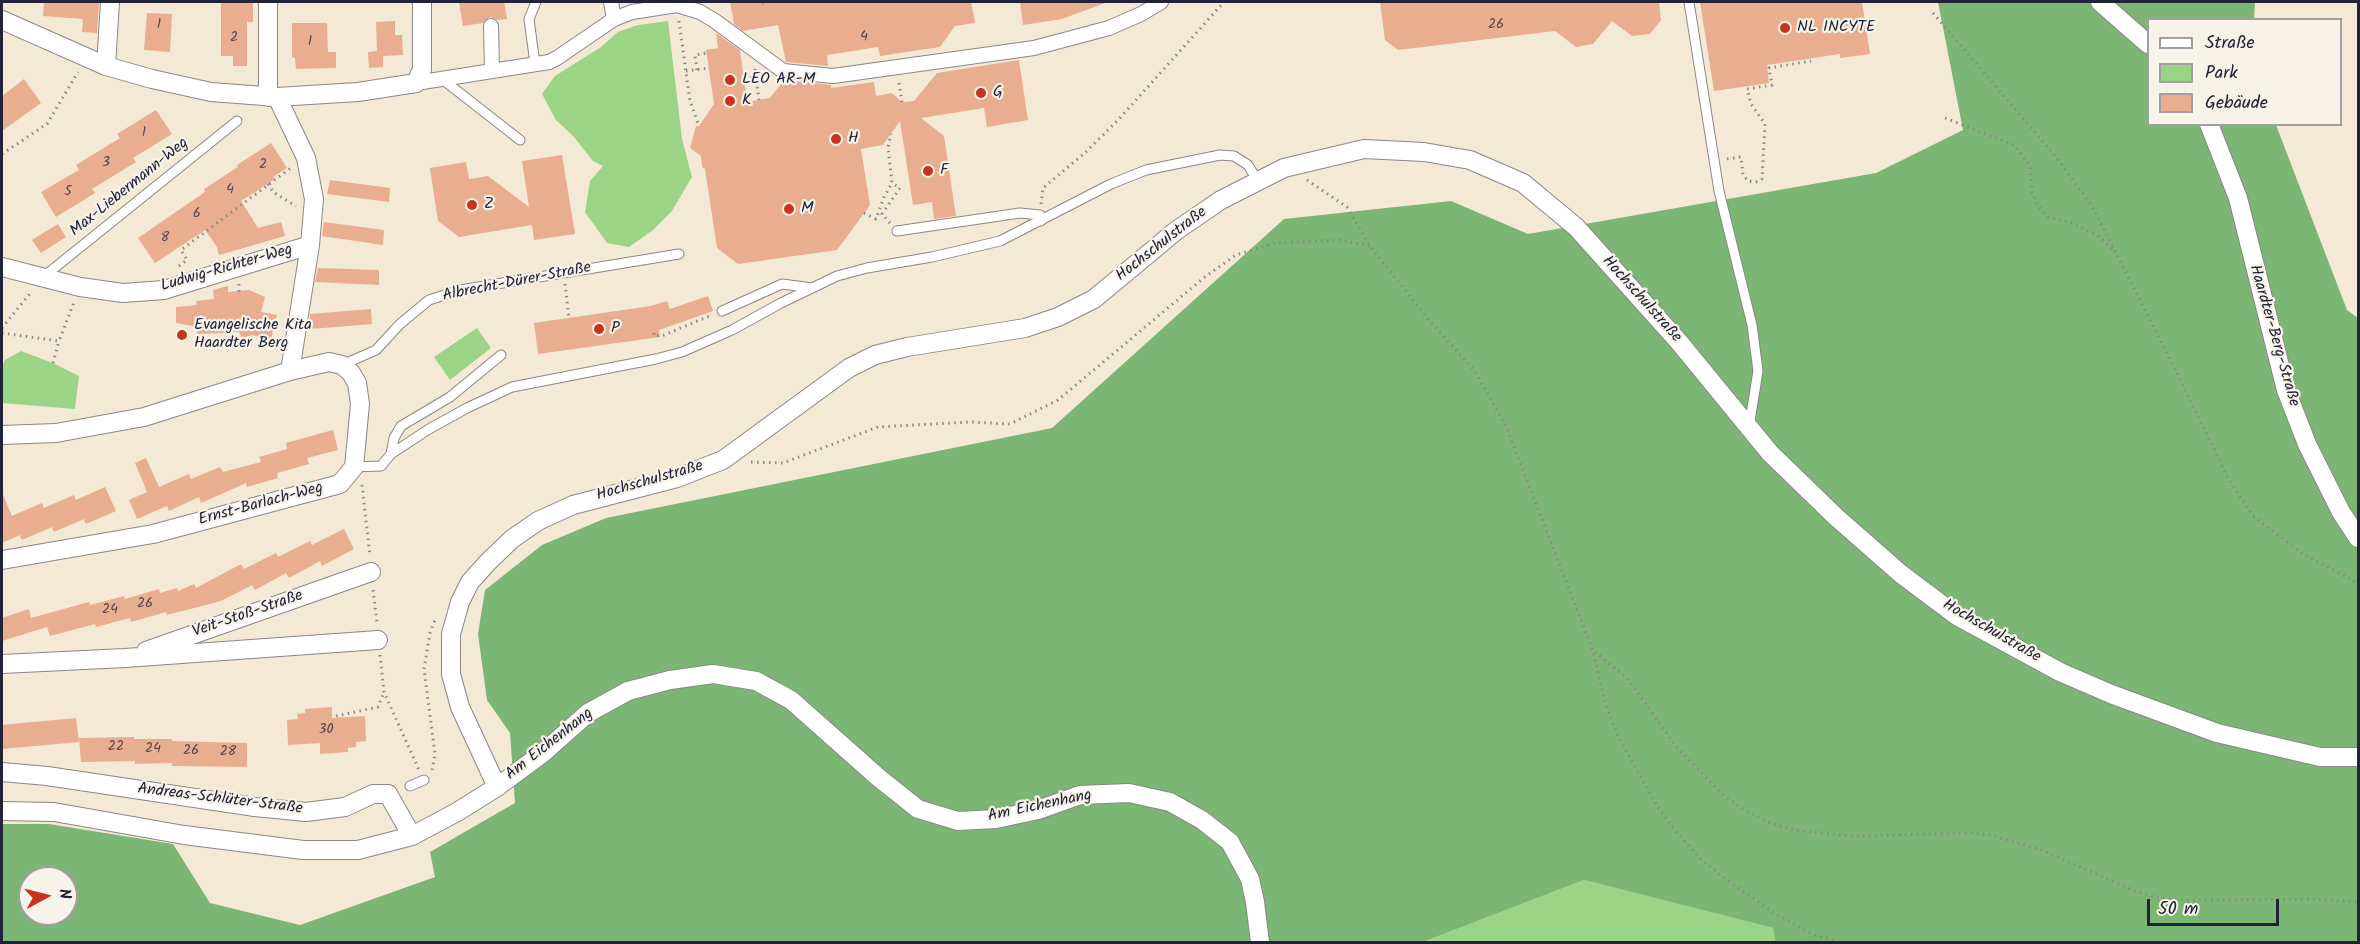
<!DOCTYPE html>
<meta charset="utf-8">
<style>
body{margin:0}
#map{position:relative;width:2360px;height:944px;overflow:hidden;background:#f4e9d4;font-family:Kalam,sans-serif}
canvas{display:block}
.frame{position:absolute;inset:0;border:3px solid #22223b;pointer-events:none}
.legend{position:absolute;left:2147px;top:18px;width:195px;height:108px;box-sizing:border-box;background:#f7f3e8;border:2px solid #a29fa3;margin:0;padding:8px 10px;list-style:none;font-size:18px;color:#22223b}
.legend li{display:flex;align-items:center;gap:12px;height:30px}
.legend b{width:30px;border:2px solid #a29fa3}
.north{position:absolute;left:18px;top:866px;width:60px;height:60px;box-sizing:border-box;background:#f7f3e8;border:2px solid #a29fa3;border-radius:50%;rotate:83deg;font-size:16px;font-weight:700;line-height:24px;text-align:center;color:#22223b}
.north::after{content:'';display:block;margin:auto;width:21px;height:27px;background:#c8321e;clip-path:polygon(50% 0,100% 100%,50% 72%,0 100%)}
.scale{position:absolute;left:2147px;top:899px;width:132px;height:27px;box-sizing:border-box;border:3px solid #22223b;border-top:0;padding-left:8px;font-size:18px;line-height:21px;white-space:nowrap;color:#22223b;-webkit-text-stroke:4px #f7f3e8;paint-order:stroke}
</style>
<div id="map">
<canvas width="2360" height="944"></canvas>
<div class="frame"></div>
<ul class="legend">
<li><b style="height:8px;background:#fff"></b>Straße</li>
<li><b style="height:16px;background:#9bd487"></b>Park</li>
<li><b style="height:16px;background:#e9ad8f"></b>Gebäude</li>
</ul>
<div class="north">N</div>
<div class="scale">50 m</div>
</div>
<script>
const c = document.querySelector('canvas').getContext('2d');
c.lineJoin = 'round';
function fillPath(path, color) { c.fillStyle = color; c.fill(path, 'evenodd'); }
const shape = rows => new Path2D(rows.map(r => 'M' + r).join(''));
function strokePath(path, color, width, dash) { c.strokeStyle = color; c.lineWidth = width; c.lineCap = dash ? 'butt' : 'round'; c.setLineDash(dash || []); c.stroke(path); }
function label(font, color, halo, rows, align = 'center') {
  c.font = font + ' Kalam,sans-serif'; c.lineWidth = 4.5; c.setLineDash([]); c.textBaseline = 'middle'; c.strokeStyle = halo; c.fillStyle = color; for (const [text, x, y, turn = 0] of rows) {
    c.save(); c.translate(x, y); c.rotate((+turn || 0) * Math.PI / 180); c.textAlign = isNaN(turn) ? turn : align; if (halo) c.strokeText(text, 0, 0); c.fillText(text, 0, 0); c.restore();
  }
}
const green = shape([
 [668,21,682,139,692,177,672,211,653,230,629,247,607,243,585,212,590,181,603,166,593,161,574,137,556,120,542,94,555,76,601,47,618,32,638,25],
 [477,328,491,348,450,380,434,357],
 [21,351,53,363,79,376,75,409,2,403,2,366,5,360],
 [1584,880,1773,928,1775,942,1423,942]
]);
const forest = shape([
 [1938,2,2255,2,2254,19,2148,20,2148,124,2276,125,2347,310,2358,318,2358,942,1775,942,1773,928,1584,880,1423,942,2,942,2,824,49,824,173,844,210,903,300,925,435,877,430,852,515,803,510,733,487,700,478,634,485,590,542,545,606,518,1052,428,1284,219,1451,201,1528,234,1876,173,1963,130],
 [30,878,66,878,66,914,30,914]
]);
const building = shape([
 [44,2,99,2,97,33,82,32,83,19,43,16],
 [221,2,253,2,253,22,247,22,247,66,233,66,233,56,221,56],
 [459,2,504,2,507,19,498,20,490,17,483,23,463,26],
 [730,2,971,2,975,23,955,26,940,47,880,56,878,47,827,55,828,66,786,62,778,25,743,31,734,24],
 [1020,2,1105,2,1105,3,1062,19,1023,25],
 [1380,2,1659,2,1661,20,1650,34,1632,36,1612,21,1593,44,1576,47,1555,31,1398,50,1385,40],
 [1700,2,1862,2,1870,54,1840,58,1840,54,1767,65,1769,83,1714,91],
 [147,13,172,14,170,52,144,50],
 [395,21,395,35,402,35,403,55,383,56,383,67,369,68,368,52,377,51,376,22],
 [292,23,327,23,328,52,336,52,336,68,296,69,295,58,292,57],
 [716,33,740,50,747,102,770,98,784,80,831,85,831,88,874,82,876,96,892,93,902,102,914,101,937,73,1019,60,1028,120,987,127,984,108,921,118,944,136,956,216,934,219,932,202,913,205,900,121,883,145,861,149,870,205,837,250,738,264,717,248,705,169,702,167,701,156,690,148,696,126,699,126,714,104,706,50,718,48],
 [24,79,41,103,2,131,2,96],
 [156,110,172,134,133,158,136,162,92,189,95,193,56,217,41,192,79,170,76,165,120,138,117,134],
 [271,143,287,168,273,177,275,179,241,201,258,228,281,222,285,236,219,255,217,247,205,230,155,263,138,238,205,192,204,189,238,167,237,165],
 [562,155,575,234,534,240,532,225,459,237,438,221,430,168,466,162,469,179,488,176,529,207,522,161],
 [330,180,390,188,389,202,327,194],
 [324,222,384,230,383,245,322,236],
 [58,224,66,237,41,253,32,240],
 [318,268,379,270,379,285,315,282],
 [228,286,228,292,249,290,265,297,261,312,277,315,271,339,252,335,242,338,239,332,197,334,198,327,176,323,176,307,197,305,196,301,214,299,213,290],
 [708,296,713,311,659,330,660,337,538,354,534,323,651,306,667,301,670,309],
 [371,309,372,324,311,329,310,314],
 [333,430,338,450,307,458,309,464,277,473,278,478,247,487,246,483,201,503,199,497,169,511,167,506,137,519,129,500,147,492,135,463,146,458,159,487,189,474,191,479,220,467,223,472,261,462,259,457,287,449,286,443],
 [105,487,116,511,86,524,84,519,54,532,52,527,22,540,20,535,2,543,2,492,12,516,42,503,44,508,74,495,76,500],
 [344,529,354,549,322,566,320,561,289,578,286,573,255,590,252,585,221,601,167,615,166,612,131,622,130,618,96,627,95,624,50,636,47,627,2,641,2,618,29,609,31,618,89,602,90,605,124,596,125,599,159,589,160,593,177,588,178,591,194,584,196,588,241,564,244,569,276,553,278,557,310,541,312,545],
 [332,707,332,718,365,716,366,741,356,742,356,747,348,748,348,752,320,754,320,743,288,745,287,720,298,719,297,714,305,713,305,709],
 [76,718,79,742,2,749,2,725],
 [134,737,134,739,172,739,172,741,247,743,247,767,172,766,172,763,135,764,135,761,81,762,79,738]
]);
const path = shape([
 [763,2,764,4],
 [1933,13,2056,157,2092,206,2172,363,2228,478,2253,516,2303,554,2358,583],
 [679,21,690,101,699,126],
 [755,69,759,100],
 [697,70,695,55,707,53],
 [686,71,709,68],
 [744,78,756,77],
 [899,83,902,102],
 [1945,118,2014,145,2030,166,2032,192,2038,206,2048,217,2069,222,2097,235,2115,251],
 [2,154,47,124,78,72],
 [1727,159,1741,157,1743,175,1748,181,1756,182,1762,179,1765,124,1751,104,1747,89,1772,85,1769,68,1811,61],
 [1307,180,1347,207,1370,246,1428,319,1474,370,1506,426,1593,651,1605,702,1617,734,1657,806,1677,833,1701,859,1728,881,1779,916,1812,934,1838,942],
 [268,184,273,192,296,206],
 [1041,204,1043,188,1087,151,1119,119,1224,2],
 [864,213,876,219,884,197,892,183],
 [890,223,882,214,900,188,892,183,888,147,891,134],
 [179,266,187,260,181,250,292,167],
 [239,284,239,294],
 [565,284,569,318],
 [2,328,32,291],
 [2,333,59,341,74,302],
 [654,333,654,336,664,335,712,315],
 [53,363,59,341],
 [751,462,783,463,878,427,970,422,1010,424,1058,400,1206,276,1236,255,1275,243,1340,240,1370,246],
 [362,485,370,556],
 [373,590,377,622],
 [1595,652,1627,678,1676,746,1721,793,1743,809,1770,823,1794,830,1851,836,1972,833,1990,835,2042,850,2135,891,2155,897,2178,900,2315,899,2358,902],
 [380,655,384,692,419,770],
 [336,716,378,707,384,692],
 [432,770,435,754,424,669,430,633,436,617]
]);
const service = shape([
 [1689,2,1719,191,1752,325,1758,371,1749,427],
 [535,64,529,19,536,2],
 [442,79,520,140],
 [897,231,1020,213,1040,215,1041,221],
 [42,278,237,121],
 [722,311,782,284,812,288],
 [342,365,376,350,400,324,429,300,460,290,679,254],
 [391,454,394,438,401,426,450,397,501,355],
 [354,467,381,466,391,454,429,429,467,408,512,387,656,359,682,352,732,330,781,303,837,276,867,268,932,257,1000,241,1111,184,1146,170,1220,155,1234,156,1248,165,1257,180],
 [410,786,424,780]
]);
const pedestrian = shape([
 [611,2,614,19],
 [491,26,492,71],
 [416,83,549,62,557,58,614,19,632,12,677,5,700,12,715,21,783,71,833,76,1034,48,1109,28,1141,14,1161,2]
]);
const minor = shape([
 [2100,2,2148,44],
 [2,20,106,66,152,79,211,92,277,97,358,92,416,83,422,69,422,2],
 [106,66,110,2],
 [268,97,268,2],
 [277,97,306,158,314,199,310,245,290,371],
 [2209,124,2238,198,2286,390,2307,444,2341,512,2358,538],
 [2,267,80,287,123,293,164,290,310,245],
 [2,435,56,433,144,417,290,371,329,362,342,365,351,373,357,383,360,404,354,467,340,484,153,534,2,560],
 [146,651,371,572],
 [2,664,125,658,378,640],
 [2,772,47,776,255,807,306,812,345,807,373,794,388,794,412,836],
 [497,787,460,707,451,674,451,634,460,602,470,582,488,562,512,539,538,521,573,505,677,478,723,460,849,368,875,355,907,347,1025,328,1058,317,1094,299,1177,230,1221,200,1284,168,1364,149,1424,152,1470,160,1523,183,1576,227,1679,342,1770,453,1836,517,1901,574,1957,616,2060,672,2111,694,2217,733,2320,757,2358,757],
 [2,811,54,812,184,835,303,850,358,850,412,836,457,812,497,787,543,753,588,713,628,691,670,680,713,674,756,681,791,700,879,778,918,809,958,821,996,819,1038,810,1080,795,1129,793,1170,802,1202,820,1230,842,1250,879,1255,902,1260,942]
]);
const markers = [
 [1785,28,6,"#c8321e"],
 [730,80,6,"#c8321e"],
 [981,93,6,"#c8321e"],
 [730,101,6,"#c8321e"],
 [836,139,6,"#c8321e"],
 [928,171,6,"#c8321e"],
 [472,205,6,"#c8321e"],
 [789,209,6,"#c8321e"],
 [599,329,6,"#c8321e"],
 [182,335,6,"#c8321e"]
];
const numberNames = [
 ["1",159,26],
 ["26",1496,26],
 ["4",864,38],
 ["2",234,39],
 ["1",310,43],
 ["1",144,134],
 ["3",106,164],
 ["2",263,166],
 ["4",230,191],
 ["5",68,193],
 ["6",197,215],
 ["8",165,239],
 ["26",145,605],
 ["24",110,611],
 ["30",326,731],
 ["22",116,748],
 ["24",153,750],
 ["26",191,752],
 ["28",228,753]
];
const poiNames = [
 ["NL INCYTE",1797,28],
 ["LEO AR-M",742,80],
 ["G",993,93],
 ["K",742,101],
 ["H",848,139],
 ["F",940,171],
 ["Z",484,205],
 ["M",801,209],
 ["Evangelische Kita",194,326],
 ["Haardter Berg",194,344],
 ["P",611,329]
];
const streetNames = [
 ["Max-Liebermann-Weg",130,188,-39],
 ["Hochschulstraße",1162,245,-38],
 ["Ludwig-Richter-Weg",227,269,-16],
 ["Albrecht-Dürer-Straße",517,283,-11],
 ["Hochschulstraße",1641,300,48],
 ["Haardter-Berg-Straße",2273,336,74],
 ["Hochschulstraße",650,482,-16],
 ["Ernst-Barlach-Weg",261,505,-15],
 ["Veit-Stoß-Straße",248,615,-19],
 ["Hochschulstraße",1991,632,30],
 ["Am Eichenhang",550,745,-38],
 ["Andreas-Schlüter-Straße",220,800,7],
 ["Am Eichenhang",1040,807,-12]
];
fillPath(green, '#9bd487');
fillPath(forest, '#7cb674');
fillPath(building, '#e9ad8f');
strokePath(service, '#8b8688', 11);
strokePath(pedestrian, '#8b8688', 16);
strokePath(minor, '#8b8688', 20);
strokePath(path, '#8b8688', 3, [1.5, 4.5]);
strokePath(service, '#fff', 9);
strokePath(pedestrian, '#fff', 14);
strokePath(minor, '#fff', 18);
for (const [x, y, r, color] of markers) { const dot = new Path2D(); dot.arc(x, y, r, 0, 2 * Math.PI); c.fillStyle = color; c.fill(dot); strokePath(dot, '#f7f3e8', 2); }
label('14px', '#544550', null, numberNames);
label('16px', '#22223b', '#f7f3e8', poiNames, 'left');
label('16px', '#22223b', '#f7f3e8', streetNames);
</script>
